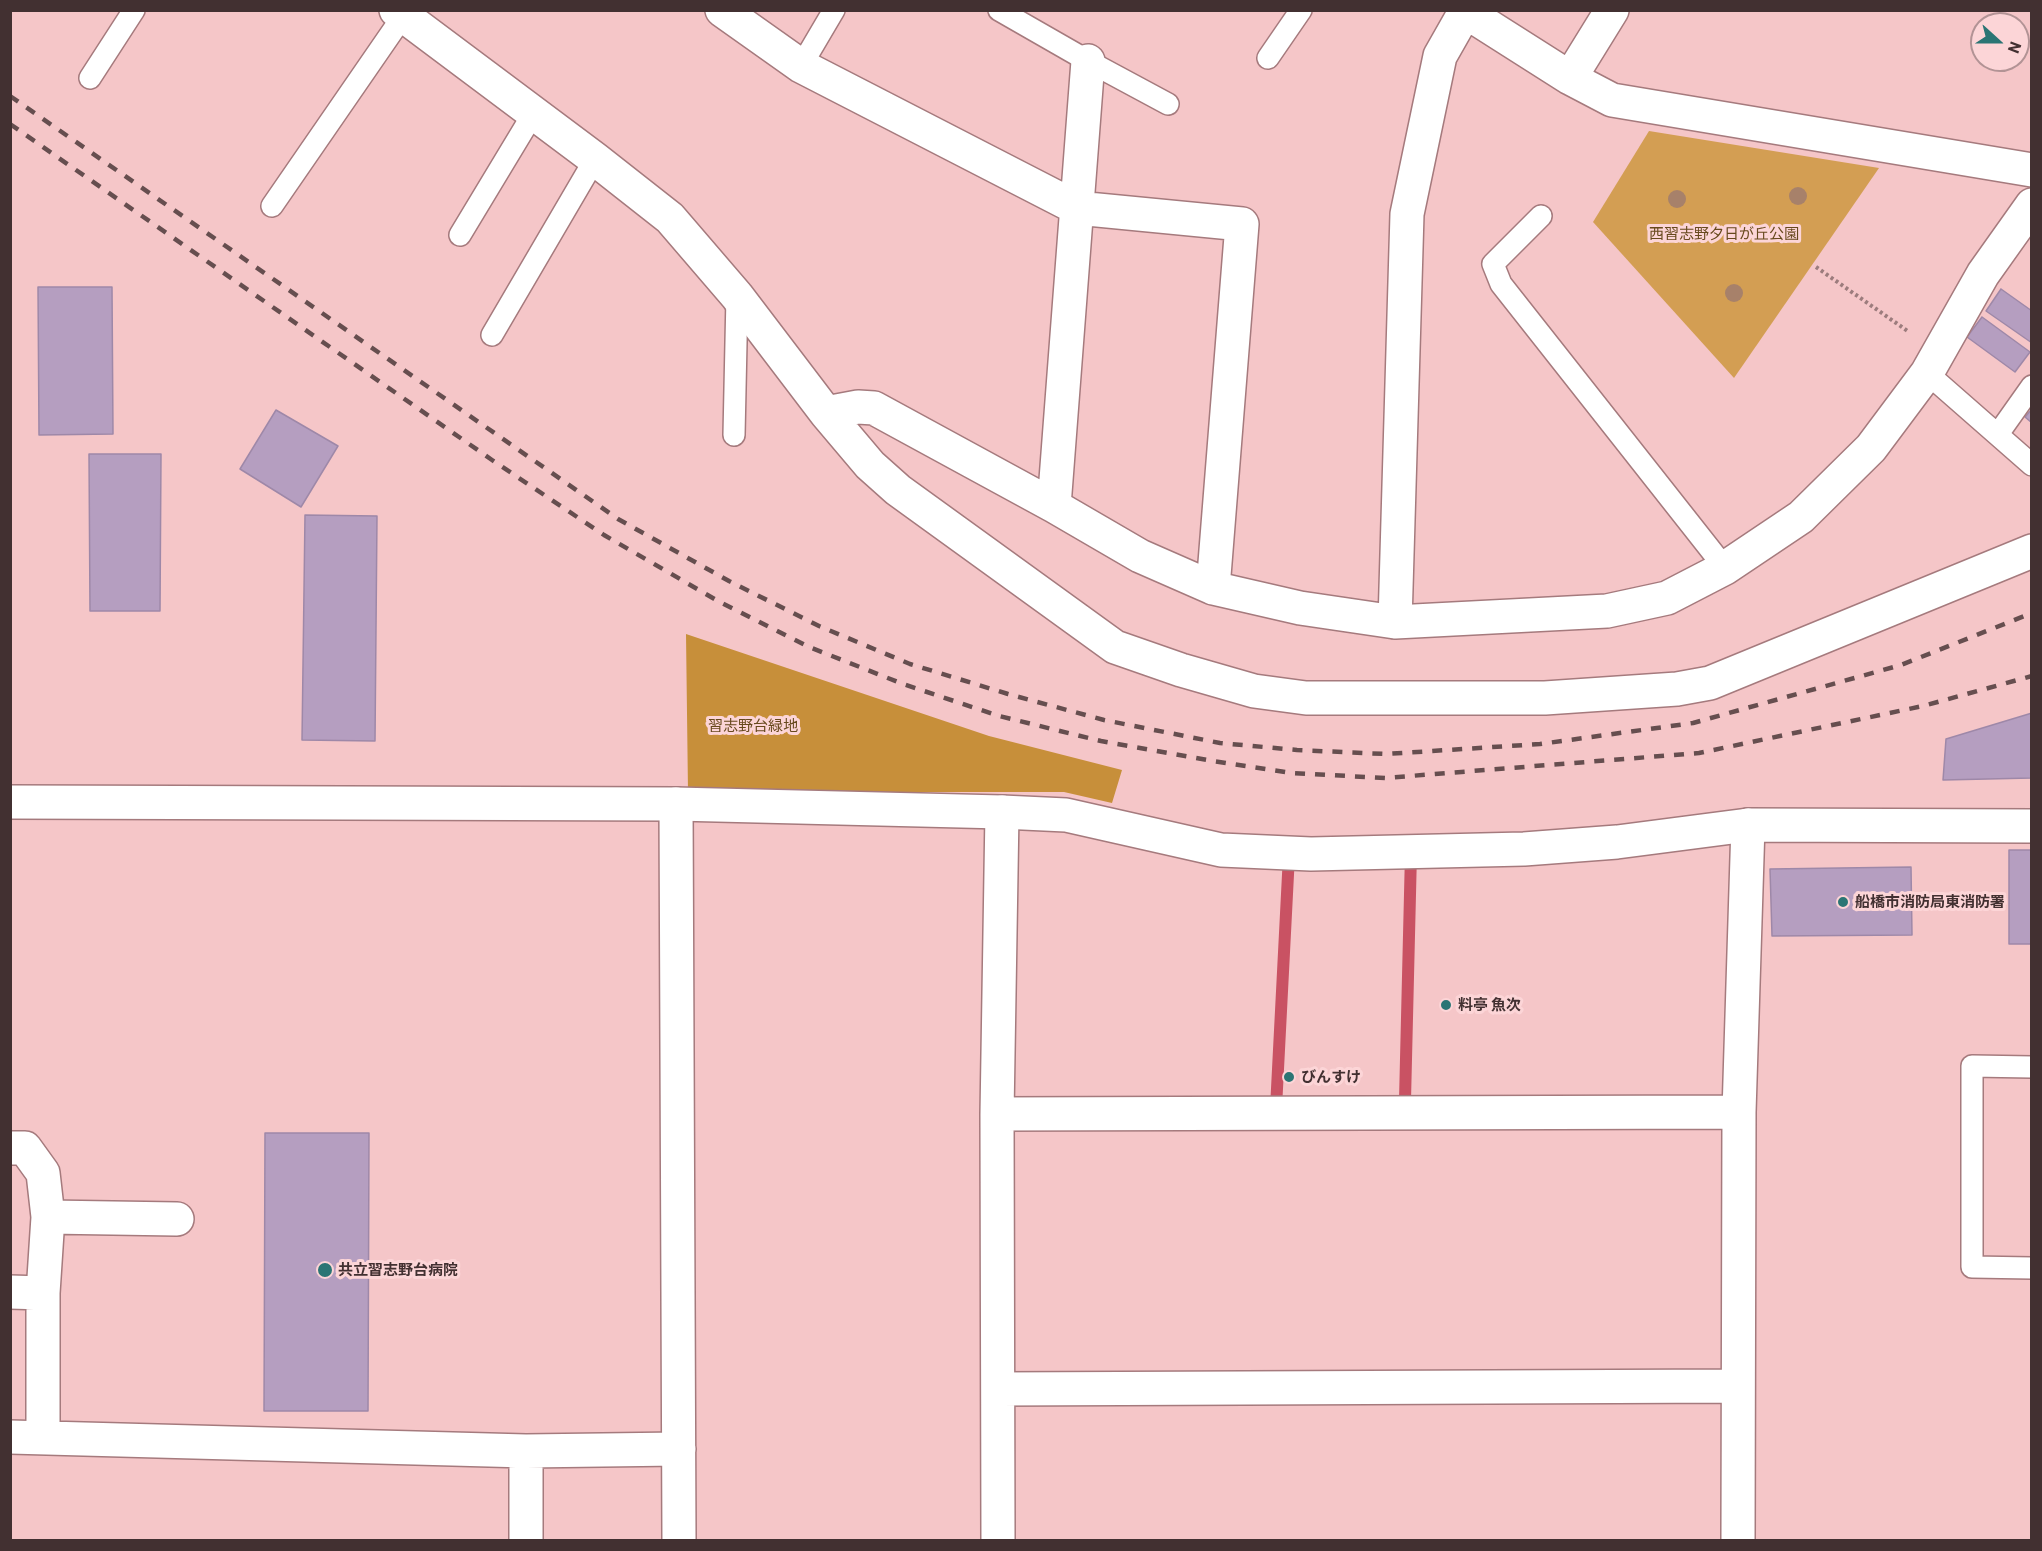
<!DOCTYPE html>
<meta charset="utf-8">
<style>
body{margin:0}
#map{position:relative;width:2042px;height:1551px;overflow:hidden;background:#f5c6c8;font-family:Barlow,sans-serif}
canvas{display:block}
.frame{position:absolute;inset:0;border:12px solid #423031;pointer-events:none}
.north{position:absolute;left:1970px;top:12px;width:60px;height:60px;box-sizing:border-box;background:#fcd5d7;border:2px solid #b29395;border-radius:50%;rotate:111deg;font-size:16px;font-weight:700;line-height:24px;text-align:center;color:#423031}
.north::after{content:'';display:block;margin:auto;width:21px;height:27px;background:#2b7574;clip-path:polygon(50% 0,100% 100%,50% 72%,0 100%)}
</style>
<div id="map">
<canvas width="2042" height="1551"></canvas>
<div class="frame"></div>
<div class="north">N</div>
</div>
<script>
const c = document.querySelector('canvas').getContext('2d');
c.lineJoin = 'round';
function fillPath(path, color) { c.fillStyle = color; c.fill(path, 'evenodd'); }
const shape = rows => new Path2D(rows.map(r => 'M' + r).join(''));
function strokePath(path, color, width, dash) { c.strokeStyle = color; c.lineWidth = width; c.lineCap = dash ? 'butt' : 'round'; c.setLineDash(dash || []); c.stroke(path); }
function label(font, color, halo, rows, align = 'center') {
  c.font = font + ' Barlow,"Noto Sans JP",sans-serif'; c.lineWidth = 6; c.setLineDash([]); c.textBaseline = 'middle'; c.strokeStyle = halo; c.fillStyle = color; for (const [text, x, y, turn = 0] of rows) {
    c.save(); c.translate(x, y); c.rotate((+turn || 0) * Math.PI / 180); c.textAlign = isNaN(turn) ? turn : align; if (halo) c.strokeText(text, 0, 0); c.fillText(text, 0, 0); c.restore();
  }
}
const green = shape([
 [1649,131,1879,168,1734,378,1593,222]
]);
const forest = shape([
 [686,634,989,736,1122,770,1112,803,1064,792,688,792]
]);
const stream = shape([
 [1405,1100,1411,853],
 [1276,1108,1289,855]
]);
const building = shape([
 [38,287,112,287,113,434,39,435,38,287],
 [2001,289,2032,311,2032,343,1986,311,2001,289],
 [1982,317,2030,352,2015,372,1967,337,1982,317],
 [2032,409,2032,423,2025,417,2032,409],
 [276,410,338,446,301,507,240,469,276,410],
 [89,454,161,454,160,611,90,611,89,454],
 [305,515,377,516,375,741,302,740,305,515],
 [2032,713,2032,778,1943,780,1946,739,2032,713],
 [2009,850,2032,850,2032,944,2009,944,2009,850],
 [1911,867,1912,935,1772,936,1770,869,1911,867],
 [265,1133,369,1133,368,1411,264,1411,265,1133]
]);
const path = shape([
 [1816,267,1909,332]
]);
const service = shape([
 [999,10,1088,61,1168,104],
 [1268,58,1301,10],
 [801,66,834,10],
 [90,78,134,10],
 [272,206,403,16],
 [1541,216,1493,264,1501,284,1725,568],
 [460,235,533,114],
 [492,335,595,159],
 [1927,373,2032,465],
 [1998,434,2032,386],
 [734,435,737,296],
 [2032,1067,1972,1066,1972,1267,2032,1268]
]);
const minor = shape([
 [396,10,595,159,670,218,737,296,826,413,870,465,898,490,1115,647,1181,670,1254,691,1306,698,1545,698,1677,689,1710,683,2032,551],
 [722,10,801,66,1077,208,1242,224,1213,588],
 [1463,10,1570,78,1612,100,2032,170],
 [1570,78,1612,10],
 [826,413,858,407,874,408,1054,506,1140,556,1213,588,1300,608,1395,622,1607,611,1667,598,1725,568,1801,517,1871,448,1927,373,1983,274,2032,205],
 [1054,506,1088,61],
 [1395,622,1407,214,1440,56,1465,12],
 [676,804,679,1540],
 [997,1114,1739,1112],
 [10,1148,25,1148,43,1173,48,1217,43,1293,43,1437],
 [48,1217,177,1219],
 [10,1292,43,1293],
 [998,1389,1737,1386],
 [10,1437,526,1451,679,1449],
 [526,1451,526,1540],
 [998,1540,997,1114,1002,812],
 [1738,1540,1739,1112,1748,825]
]);
const tertiary = shape([
 [10,802,676,804,1002,812,1066,815,1221,850,1311,854,1524,849,1617,842,1748,825,2032,826]
]);
const rail = shape([
 [10,96,618,519,729,581,819,626,910,664,1008,694,1104,720,1220,743,1297,750,1386,754,1540,744,1693,723,1901,665,2032,613],
 [10,124,492,460,604,535,718,601,809,647,903,684,999,716,1101,741,1213,761,1292,773,1385,778,1699,753,1923,706,2032,676]
]);
const trees = [
 [1798,196],
 [1677,199],
 [1734,293]
];
const markers = [
 [1843,902,6,"#2b7574"],
 [1446,1005,6,"#2b7574"],
 [1289,1077,6,"#2b7574"],
 [325,1270,8,"#2b7574"]
];
const parkNames = [
 ["西習志野夕日が丘公園",1724,234],
 ["習志野台緑地",753,726]
];
const poiNames = [
 ["船橋市消防局東消防署",1855,902],
 ["料亭 魚次",1458,1005],
 ["びんすけ",1301,1077],
 ["共立習志野台病院",338,1270]
];
fillPath(green, '#d39e53');
fillPath(forest, '#c78f3a');
strokePath(stream, '#c95263', 12);
fillPath(building, '#b59ec0');
strokePath(building, '#9e88a8', 1.5);
strokePath(service, '#a57a7d', 24);
strokePath(minor, '#a57a7d', 36);
strokePath(tertiary, '#a57a7d', 36);
strokePath(path, '#9c7c7d', 4, [3, 3]);
strokePath(service, '#fff', 21);
strokePath(minor, '#fff', 33);
strokePath(tertiary, '#fff', 33);
strokePath(rail, '#664e4f', 4.5, [10, 10]);
c.fillStyle = '#a7816a';
for (const [x, y] of trees) { c.beginPath(); c.arc(x, y, 9, 0, 2 * Math.PI); c.fill(); }
for (const [x, y, r, color] of markers) { const dot = new Path2D(); dot.arc(x, y, r, 0, 2 * Math.PI); c.fillStyle = color; c.fill(dot); strokePath(dot, '#fcd5d7', 2); }
label('15px', '#67491d', '#fcd5d7', parkNames);
label('bold 15px', '#423031', '#fcd5d7', poiNames, 'left');
</script>
